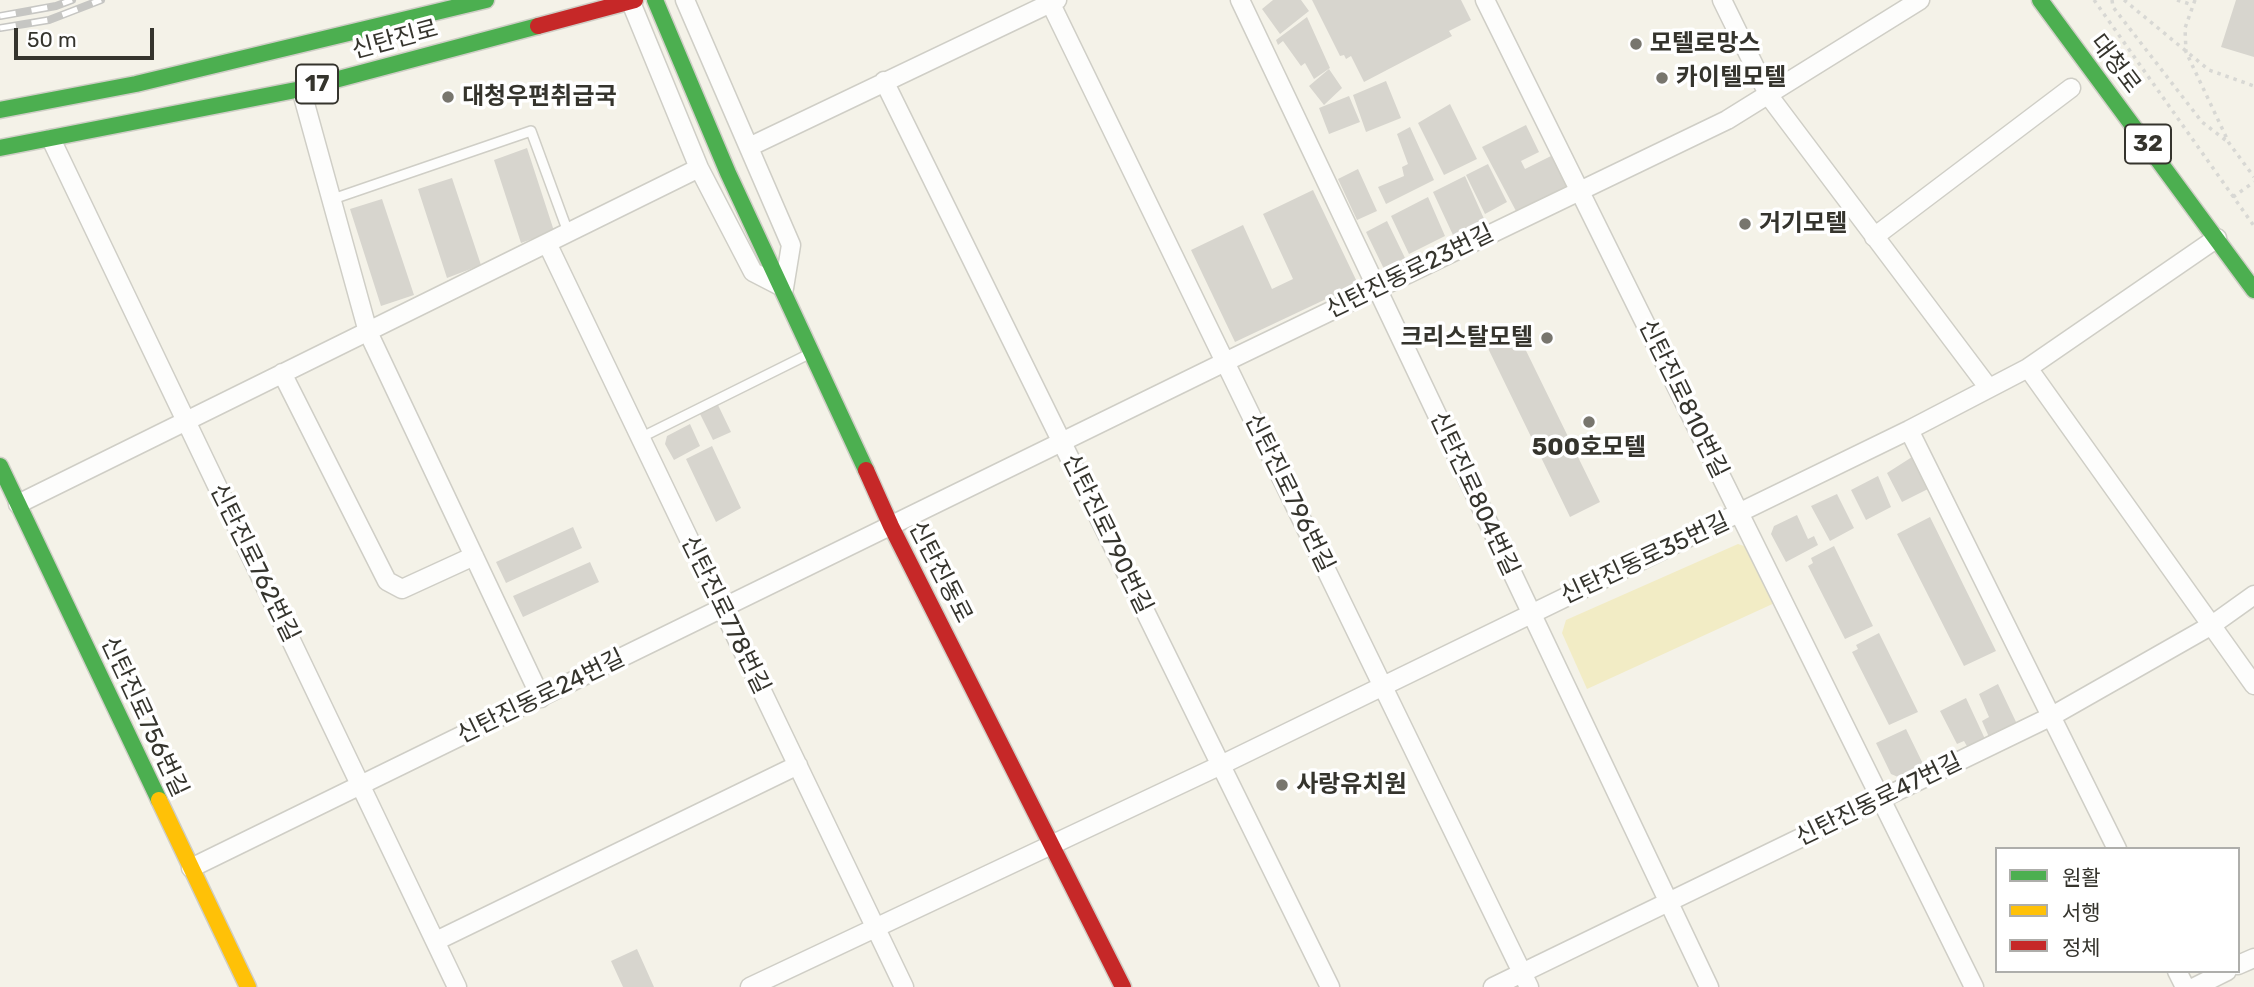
<!DOCTYPE html>
<meta charset="utf-8">
<style>
body{margin:0}
#map{position:relative;width:2254px;height:987px;overflow:hidden;background:#f4f2e8;font-family:Rubik,"Noto Sans KR",sans-serif}
canvas{display:block}
.legend{position:absolute;left:1995px;top:847px;width:245px;height:126px;box-sizing:border-box;background:#fff;border:2px solid #aeaeab;margin:0;padding:9px 12px;list-style:none;font-size:21px;color:#35342d}
.legend li{display:flex;align-items:center;gap:14px;height:35px}
.legend b{width:35px;border:2px solid #aeaeab}
.scale{position:absolute;left:14px;top:28px;width:140px;height:32px;box-sizing:border-box;border:4px solid #35342d;border-top:0;padding-left:9px;font-size:21px;line-height:24px;white-space:nowrap;color:#35342d;-webkit-text-stroke:5px #fff;paint-order:stroke}
</style>
<div id="map">
<canvas width="2254" height="987"></canvas>
<ul class="legend">
<li><b style="height:9px;background:#4caf50"></b>원활</li>
<li><b style="height:9px;background:#ffc107"></b>서행</li>
<li><b style="height:9px;background:#c62828"></b>정체</li>
</ul>
<div class="scale">50 m</div>
</div>
<script>
const c = document.querySelector('canvas').getContext('2d');
c.lineJoin = 'round';
function fillPath(path, color) { c.fillStyle = color; c.fill(path, 'evenodd'); }
const shape = rows => new Path2D(rows.map(r => 'M' + r).join(''));
function strokePath(path, color, width, dash) { c.strokeStyle = color; c.lineWidth = width; c.lineCap = dash ? 'butt' : 'round'; c.setLineDash(dash || []); c.stroke(path); }
function label(font, color, halo, rows, align = 'center') {
  c.font = font + ' Rubik,"Noto Sans KR",sans-serif'; c.lineWidth = 7; c.setLineDash([]); c.textBaseline = 'middle'; c.strokeStyle = halo; c.fillStyle = color; for (const [text, x, y, turn = 0] of rows) {
    c.save(); c.translate(x, y); c.rotate((+turn || 0) * Math.PI / 180); c.textAlign = isNaN(turn) ? turn : align; if (halo) c.strokeText(text, 0, 0); c.fillText(text, 0, 0); c.restore();
  }
}
const green = shape([
 [1738,544,1753,549,1779,601,1587,689,1562,633,1566,620]
]);
const building = shape([
 [1273,0,1301,0,1309,11,1280,34,1262,9],
 [1312,0,1461,0,1471,20,1449,31,1452,36,1364,82,1351,56,1346,59,1344,55,1340,56],
 [2236,0,2254,0,2254,57,2221,47],
 [1307,17,1330,68,1314,79,1305,63,1301,66,1283,41,1278,45,1276,40],
 [1329,69,1342,88,1324,105,1309,86],
 [1386,81,1401,118,1366,132,1353,95],
 [1349,96,1360,122,1329,134,1319,108],
 [1450,104,1477,159,1444,175,1418,123],
 [1526,125,1539,152,1521,161,1525,169,1555,154,1569,185,1516,211,1482,147],
 [1410,127,1434,180,1386,204,1378,187,1404,176,1402,167,1408,164,1397,134],
 [527,148,554,231,521,243,494,160],
 [1488,164,1507,202,1485,214,1466,175],
 [1358,169,1377,211,1357,220,1338,179],
 [1465,176,1485,221,1453,235,1433,192],
 [452,178,481,265,447,278,418,189],
 [1313,190,1358,284,1235,342,1191,250,1243,225,1272,289,1293,279,1263,214],
 [1428,197,1445,236,1409,254,1391,216],
 [382,199,414,295,381,306,350,209],
 [1387,221,1405,258,1384,269,1366,232],
 [1513,324,1600,502,1570,517,1483,338],
 [718,405,731,432,713,440,700,414],
 [690,424,700,446,674,460,665,444,667,436],
 [712,446,741,508,716,522,686,459],
 [1912,457,1928,489,1902,502,1887,473],
 [1878,476,1891,507,1866,520,1851,490],
 [1837,494,1854,528,1830,541,1811,506],
 [1797,515,1808,539,1814,536,1818,545,1786,562,1771,534,1774,526],
 [1930,517,1996,651,1964,666,1897,534],
 [573,527,582,548,506,583,496,562],
 [1834,546,1873,626,1845,639,1808,566,1813,563,1811,558],
 [590,562,599,582,523,617,513,596],
 [1879,633,1918,712,1889,725,1852,652,1858,649,1856,645],
 [1998,684,2017,724,1989,737,1982,721,1989,717,1979,694],
 [1966,698,1985,739,1968,748,1964,741,1957,744,1940,711],
 [1906,729,1926,770,1905,780,1891,774,1876,743],
 [637,949,654,987,623,987,611,961]
]);
const path = shape([
 [2094,0,2254,226],
 [2112,0,2113,7,2202,122,2228,142],
 [2124,0,2209,70,2254,86],
 [2177,0,2193,5],
 [2195,0,2185,28,2186,52,2229,143,2254,177],
 [2233,197,2254,182]
]);
const lane = shape([
 [330,200,531,131,568,232],
 [640,438,813,352]
]);
const street = shape([
 [630,0,699,168,753,272,784,288,791,245,685,0],
 [1049,0,1529,987],
 [1240,0,1709,987],
 [1485,0,1974,987],
 [1722,0,1769,96,1988,387],
 [884,81,1330,987],
 [301,89,368,332,541,698],
 [51,139,457,987],
 [749,147,1057,0],
 [1874,237,2071,88],
 [547,243,904,987],
 [2028,368,2254,685],
 [282,373,387,581,402,589,474,556],
 [1909,430,2117,849],
 [18,504,699,168],
 [191,868,1225,362,1727,120,1920,0],
 [436,941,798,765],
 [2238,965,2254,958],
 [2177,971,2185,987],
 [750,987,1221,765,1909,430,2028,368,2217,238],
 [1493,987,2052,716,2212,625,2254,595],
 [2195,987,2227,971]
]);
const fast = shape([
 [655,0,728,173,866,470],
 [2040,0,2254,290],
 [0,110,136,84,486,0],
 [0,148,301,89,538,26],
 [0,466,159,800]
]);
const slow = shape([
 [159,800,248,987]
]);
const jam = shape([
 [538,26,635,0],
 [866,470,891,526,1123,987]
]);
const rail = shape([
 [0,16,56,6,72,0],
 [0,28,49,20,101,0]
]);
const markers = [
 [1636,44,7,"#78766e"],
 [1662,78,7,"#78766e"],
 [448,97,7,"#78766e"],
 [1745,224,7,"#78766e"],
 [1547,338,7,"#78766e"],
 [1589,422,7,"#78766e"],
 [1282,785,7,"#78766e"]
];
const shields = [
 [317,84,42],
 [2148,144,46]
];
const shieldNames = [
 ["17",317,84],
 ["32",2148,144]
];
const streetNames = [
 ["신탄진로",395,40,-15],
 ["대청로",2115,64,53],
 ["신탄진동로23번길",1410,272,-26],
 ["신탄진로810번길",1683,399,64],
 ["신탄진로796번길",1289,493,64],
 ["신탄진로804번길",1474,494,65],
 ["신탄진로790번길",1107,534,64],
 ["신탄진동로35번길",1645,559,-25],
 ["신탄진로762번길",254,563,64],
 ["신탄진동로",940,572,63],
 ["신탄진로778번길",725,615,64],
 ["신탄진동로24번길",541,697,-26],
 ["신탄진로756번길",144,717,65],
 ["신탄진동로47번길",1879,800,-26]
];
const poiNames = [
 ["모텔로망스",1650,44],
 ["카이텔모텔",1676,78],
 ["대청우편취급국",462,97],
 ["거기모텔",1759,224],
 ["크리스탈모텔",1533,338,"right"],
 ["500호모텔",1589,448,"center"],
 ["사랑유치원",1296,785]
];
fillPath(green, '#f2ecc5');
fillPath(building, '#d7d5ce');
strokePath(lane, '#cfcec6', 12);
strokePath(street, '#cfcec6', 21);
strokePath(fast, '#cfcec6', 19);
strokePath(slow, '#cfcec6', 19);
strokePath(jam, '#cfcec6', 19);
strokePath(path, '#d8d8d4', 3.5, [3.5, 5]);
strokePath(lane, '#fdfdfc', 9);
strokePath(street, '#fdfdfc', 18);
strokePath(fast, '#4caf50', 16);
strokePath(slow, '#ffc107', 16);
strokePath(jam, '#c62828', 16);
strokePath(rail, '#c6c6c3', 8);
strokePath(rail, '#fff', 5, [16]);
for (const [x, y, r, color] of markers) { const dot = new Path2D(); dot.arc(x, y, r, 0, 2 * Math.PI); c.fillStyle = color; c.fill(dot); strokePath(dot, '#fff', 2.5); }
for (const [x, y, w] of shields) { const box = new Path2D(); box.roundRect(x - w / 2, y - 19.5, w, 39, 5); c.fillStyle = '#fff'; c.fill(box); strokePath(box, '#35342d', 2); }
label('bold 23px', '#35342d', null, shieldNames);
label('24px', '#35342d', '#fff', streetNames);
label('bold 24px', '#35342d', '#fff', poiNames, 'left');
</script>
